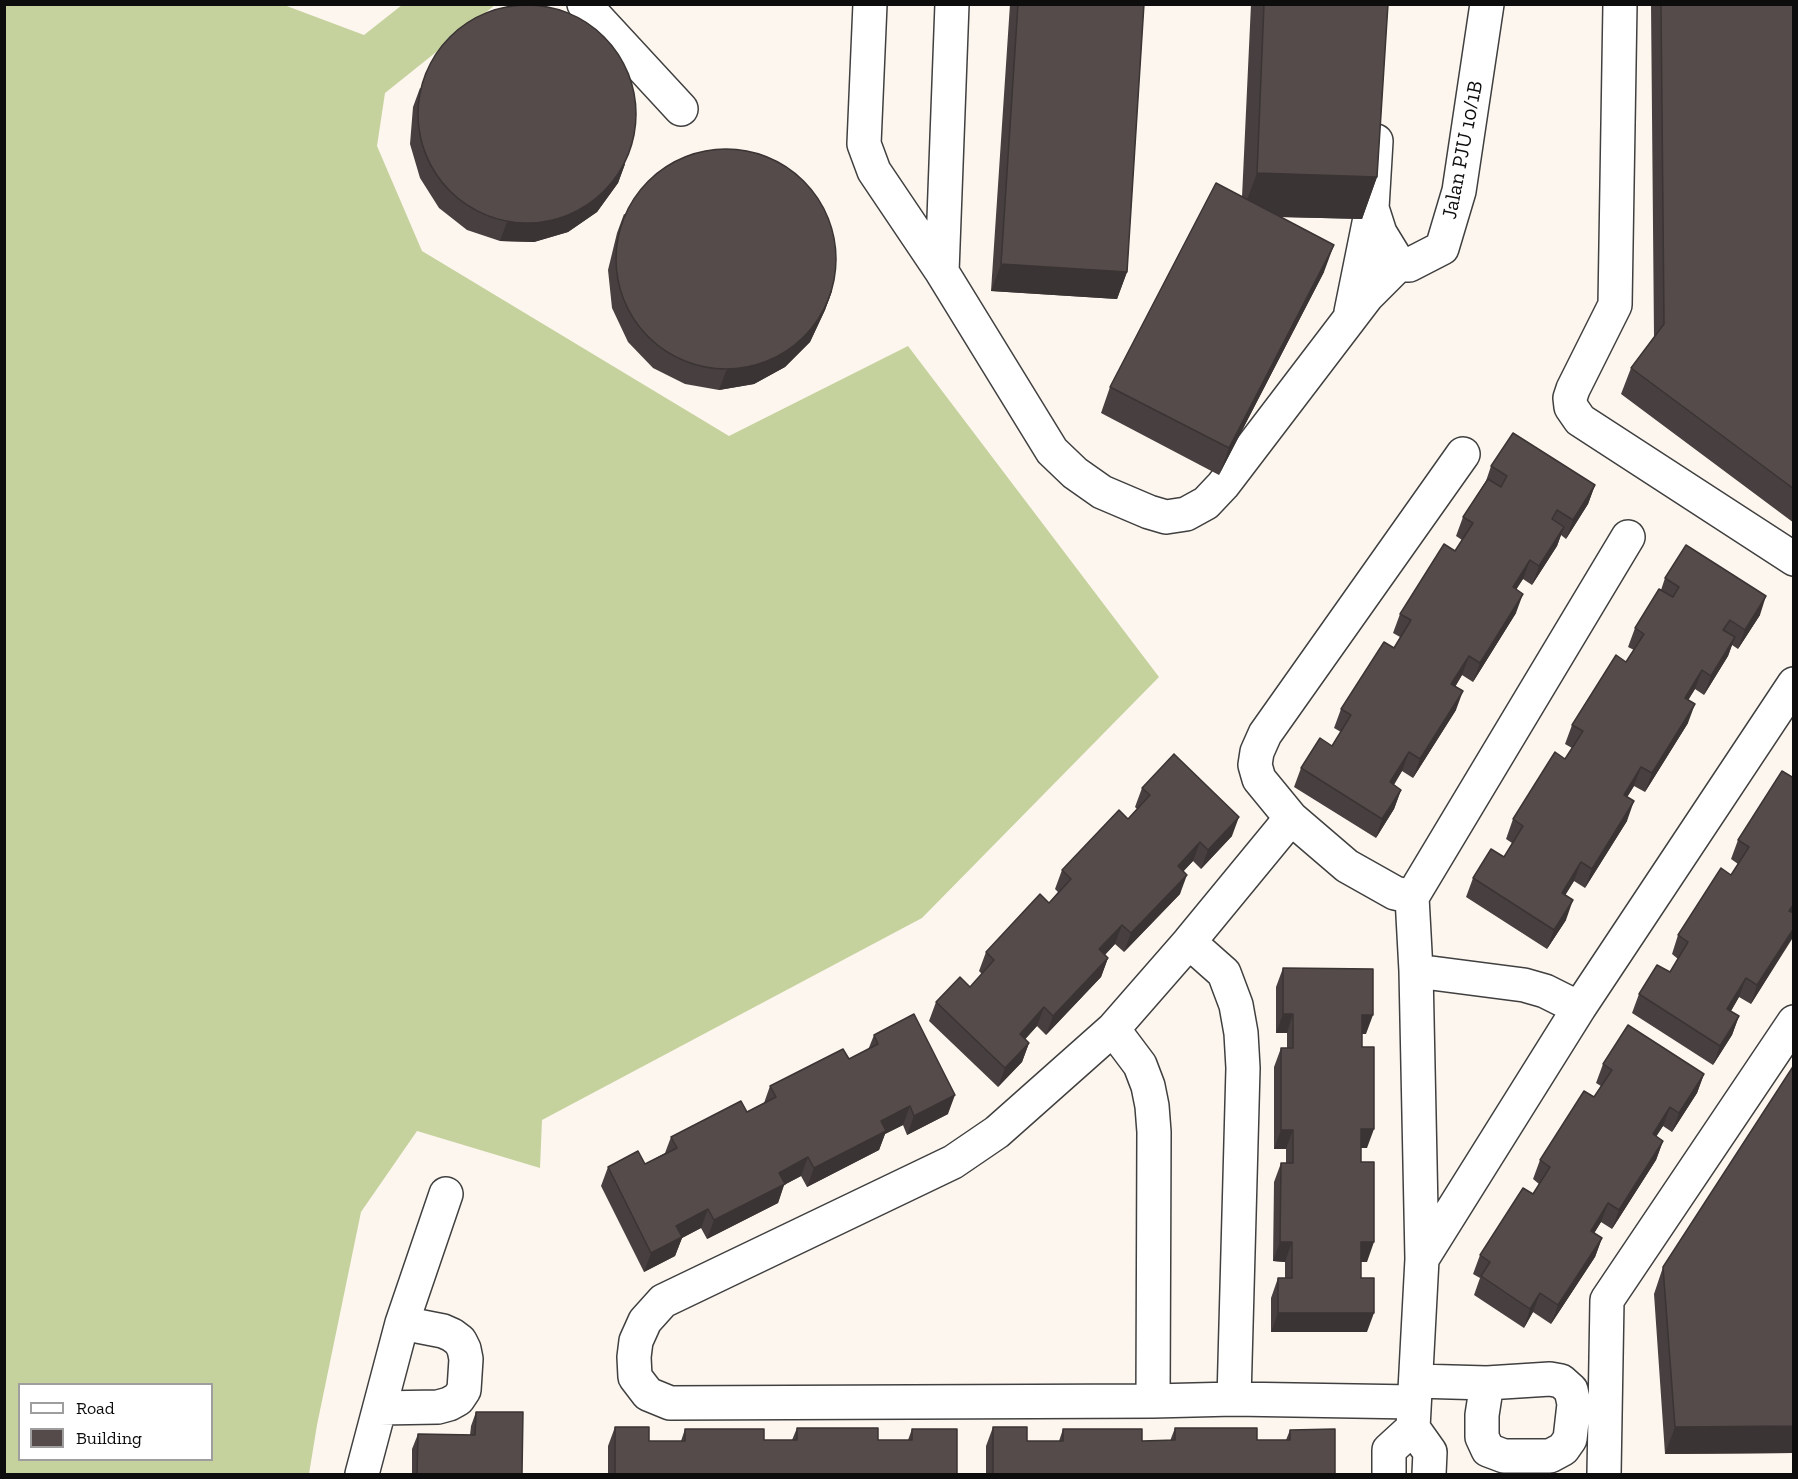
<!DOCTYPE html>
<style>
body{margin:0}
#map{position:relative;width:1798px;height:1479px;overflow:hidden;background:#fdf6ee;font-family:"Zilla Slab",serif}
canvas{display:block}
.frame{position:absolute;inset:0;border:6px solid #0d0d0d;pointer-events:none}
.legend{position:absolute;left:18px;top:1383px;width:195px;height:78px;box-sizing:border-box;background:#fff;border:2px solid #9e9e9e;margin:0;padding:8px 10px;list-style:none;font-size:18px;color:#0d0d0d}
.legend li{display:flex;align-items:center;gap:12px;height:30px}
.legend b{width:30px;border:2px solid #9e9e9e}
</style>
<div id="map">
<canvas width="1798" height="1479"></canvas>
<div class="frame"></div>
<ul class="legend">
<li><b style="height:8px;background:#fff"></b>Road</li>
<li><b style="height:16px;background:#544b4a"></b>Building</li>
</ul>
</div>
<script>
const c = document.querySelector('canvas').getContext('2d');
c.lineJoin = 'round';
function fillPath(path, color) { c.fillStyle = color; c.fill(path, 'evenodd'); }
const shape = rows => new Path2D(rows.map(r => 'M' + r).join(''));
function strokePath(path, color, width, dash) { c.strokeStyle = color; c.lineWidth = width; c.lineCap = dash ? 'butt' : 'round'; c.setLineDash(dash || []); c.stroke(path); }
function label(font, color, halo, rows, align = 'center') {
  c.font = font + ' "Zilla Slab",serif'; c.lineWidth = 6; c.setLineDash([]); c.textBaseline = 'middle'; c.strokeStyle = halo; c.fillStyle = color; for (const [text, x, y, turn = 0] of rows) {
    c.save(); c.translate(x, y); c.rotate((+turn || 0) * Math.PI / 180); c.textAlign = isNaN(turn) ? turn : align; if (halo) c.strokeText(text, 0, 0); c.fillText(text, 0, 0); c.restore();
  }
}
const forest = shape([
 [5,5,284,5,364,35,402,5,495,5,385,93,377,146,422,251,729,436,908,346,1159,677,922,918,542,1120,540,1168,417,1131,361,1212,317,1425,309,1474,5,1474],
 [20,1384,212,1384,212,1460,20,1460]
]);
const minor = shape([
 [584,4,681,109],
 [870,4,864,144,874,171,942,272,1052,451,1075,473,1102,492,1149,512,1166,517,1186,514,1206,503,1223,485,1367,296,1399,264],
 [1620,4,1615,305,1573,389,1570,398,1571,407,1580,420,1794,559],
 [1376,141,1372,208,1380,233,1399,264],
 [1399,264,1409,265,1442,248,1459,191,1487,4],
 [942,272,952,4],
 [1351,312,1372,208],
 [1291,818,1189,942,1113,1029,997,1132,953,1162,663,1301,645,1321,636,1341,634,1357,635,1377,648,1394,670,1403,1153,1401,1234,1399,1414,1402],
 [1412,897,1395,893,1347,866,1291,818,1259,779,1255,765,1257,752,1265,734,1463,454],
 [1189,942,1224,973,1236,1005,1241,1033,1243,1068,1234,1399],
 [1416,971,1524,985,1545,991,1579,1008],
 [1113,1029,1140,1065,1148,1086,1152,1106,1154,1132,1153,1401],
 [1422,1259,1579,1008,1794,684],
 [1416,1381,1487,1383,1550,1379,1561,1381,1571,1390,1574,1404,1570,1439,1563,1449,1550,1456,1504,1456,1488,1450,1482,1437,1482,1415,1487,1383],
 [380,1408,438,1407,449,1404,458,1399,464,1390,466,1359,464,1349,460,1341,452,1335,443,1331,402,1323],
 [362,1474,402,1323,446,1194],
 [1389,1474,1389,1450,1413,1428],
 [1429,1474,1430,1452,1413,1428,1422,1259,1416,971,1412,897,1628,537],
 [1604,1474,1607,1300,1794,1022]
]);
const wall = shape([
 [1010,4,1144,4,1127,272,1117,299,991,291],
 [1251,4,1388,4,1377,177,1362,219,1280,217,1324,272,1219,475,1101,413,1110,387,1242,197],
 [1651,4,1794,4,1794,523,1621,394,1631,368,1654,337],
 [420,88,625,164,618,183,597,212,568,232,534,242,500,241,467,230,439,208,420,178,410,144,413,107],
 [624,214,832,291,825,310,810,342,785,367,754,384,719,390,685,384,653,368,628,342,612,308,608,270,617,233],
 [1491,466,1595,485,1588,504,1566,539,1561,535,1557,546,1532,585,1523,579,1516,589,1516,613,1473,682,1462,675,1455,687,1456,710,1413,778,1402,771,1394,785,1401,790,1394,809,1376,838,1294,787,1301,768,1332,746,1341,732,1334,728,1341,709,1394,648,1400,637,1393,633,1400,614,1455,551,1462,540,1456,536,1463,517,1486,481],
 [1665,578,1760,615,1738,649,1732,645,1728,656,1704,695,1695,689,1688,700,1688,723,1645,792,1634,786,1627,797,1627,821,1585,888,1574,881,1565,895,1566,920,1547,949,1466,897,1473,878,1504,857,1512,843,1506,839,1513,819,1565,759,1572,748,1565,744,1572,725,1626,662,1634,650,1628,647,1635,628,1661,590],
 [1794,775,1794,936,1751,1004,1739,997,1731,1011,1739,1016,1732,1035,1713,1065,1632,1013,1639,994,1670,972,1678,959,1672,954,1678,935,1731,875,1738,864,1731,859,1738,840],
 [1142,788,1232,836,1201,869,1193,861,1183,871,1180,894,1124,952,1115,944,1105,955,1108,958,1101,977,1046,1035,1037,1026,1025,1039,1029,1043,1022,1062,998,1087,929,1021,936,1002,970,987,982,974,979,971,986,952,1049,903,1058,892,1055,889,1062,870,1128,819,1137,809,1135,807],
 [1283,968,1366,1034,1362,1034,1362,1047,1367,1148,1361,1148,1361,1162,1367,1262,1361,1262,1361,1278,1367,1332,1271,1332,1271,1298,1278,1278,1285,1278,1285,1262,1273,1261,1274,1182,1281,1163,1286,1163,1286,1149,1274,1149,1274,1067,1281,1048,1287,1048,1287,1033,1276,1033,1276,987],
 [874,1035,948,1114,907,1135,903,1125,885,1134,879,1150,807,1187,801,1176,784,1185,778,1203,707,1239,701,1228,682,1238,675,1256,644,1272,601,1186,608,1167,645,1164,665,1153,671,1137,747,1112,764,1103,770,1086,849,1059,868,1050],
 [1603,1064,1704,1074,1697,1093,1672,1132,1663,1126,1656,1136,1663,1141,1656,1160,1612,1229,1601,1222,1594,1233,1602,1238,1595,1257,1551,1324,1533,1312,1524,1328,1474,1295,1480,1278,1473,1274,1480,1255,1533,1194,1539,1184,1533,1179,1540,1160,1594,1097,1601,1086,1596,1083],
 [1663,1267,1794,1453,1665,1454,1654,1294],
 [476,1412,522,1474,412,1474,412,1449,418,1434,470,1435,471,1426],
 [615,1427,649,1441,681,1441,685,1429,764,1440,792,1440,797,1428,878,1440,908,1440,912,1429,957,1474,608,1474,608,1446],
 [993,1427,1027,1441,1059,1441,1063,1429,1142,1441,1170,1441,1175,1428,1257,1440,1286,1440,1290,1430,1335,1474,986,1474,986,1446]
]);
const shadedWall = shape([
 [625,164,618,183,597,212,568,232,534,242,500,241,507,222],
 [1257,173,1377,177,1362,219,1241,216],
 [1334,245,1324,272,1219,475,1229,448],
 [1001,264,1127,272,1117,299,991,291],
 [832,291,825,310,810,342,785,367,754,384,719,390,726,371],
 [1595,485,1588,504,1566,539,1573,520],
 [1564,527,1557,546,1532,585,1539,566],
 [1530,560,1523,579,1506,606,1513,587],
 [1523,594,1516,613,1473,682,1480,663],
 [1766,596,1760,615,1738,649,1745,630],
 [1735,637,1728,656,1704,695,1711,676],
 [1469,656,1462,675,1445,704,1451,684],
 [1702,670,1695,689,1678,717,1685,698],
 [1463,691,1456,710,1413,778,1420,759],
 [1695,704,1688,723,1645,792,1652,773],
 [1409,752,1402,771,1383,801,1390,782],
 [1641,767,1634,786,1617,814,1624,795],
 [1401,790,1394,809,1376,838,1382,819],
 [1634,801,1627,821,1585,888,1592,869],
 [1239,817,1232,836,1201,869,1208,850],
 [1200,842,1193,861,1171,885,1178,866],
 [1581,862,1574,881,1555,912,1562,893],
 [1187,875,1180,894,1124,952,1131,933],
 [1573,900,1566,920,1547,949,1554,930],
 [1794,904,1794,912,1782,930,1789,911],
 [1122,925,1115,944,1092,968,1099,949],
 [1794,928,1793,936,1751,1004,1757,985],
 [1108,958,1101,977,1046,1035,1053,1016],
 [1746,978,1739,997,1721,1028,1727,1009],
 [1044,1007,1037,1026,1013,1053,1020,1034],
 [1283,1014,1293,1014,1287,1033,1276,1033],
 [1362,1015,1373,1015,1366,1034,1355,1034],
 [1739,1016,1732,1035,1713,1065,1720,1046],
 [1029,1043,1022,1062,998,1087,1005,1068],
 [1704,1074,1697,1093,1672,1132,1679,1113],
 [955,1095,948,1114,907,1135,914,1116],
 [910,1106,903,1125,885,1134,879,1150,807,1187,814,1168,881,1121],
 [1670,1107,1663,1126,1646,1153,1653,1134],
 [1361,1129,1374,1129,1367,1148,1354,1148],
 [1281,1130,1293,1130,1286,1149,1274,1149],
 [1663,1141,1656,1160,1612,1229,1619,1210],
 [808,1157,801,1176,784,1185,778,1203,707,1239,714,1220,779,1173],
 [1608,1203,1601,1222,1584,1250,1591,1231],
 [708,1209,701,1228,682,1238,675,1256,644,1272,651,1253,676,1226],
 [1602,1238,1595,1257,1551,1324,1558,1305],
 [1280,1242,1292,1242,1285,1262,1273,1261],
 [1361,1242,1374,1242,1367,1262,1354,1262],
 [1540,1293,1533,1312,1524,1328,1530,1309],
 [1278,1313,1374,1313,1367,1332,1271,1332],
 [1794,1426,1794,1453,1665,1454,1675,1427]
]);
const building = shape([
 [1018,4,1144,4,1127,272,1001,264,1018,4],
 [1264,4,1388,4,1377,177,1257,173,1264,4],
 [1661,4,1794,4,1794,489,1631,368,1664,324,1661,4],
 '418 114a109 109 0 1 1 218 0a109 109 0 1 1-218 0Z',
 '616 259a110 110 0 1 1 220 0a110 110 0 1 1-220 0Z',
 [1216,183,1334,245,1229,448,1110,387,1216,183],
 [1513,433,1595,485,1573,520,1557,510,1552,519,1564,527,1539,566,1530,560,1513,587,1523,594,1480,663,1469,656,1451,684,1463,691,1420,759,1409,752,1390,782,1401,790,1382,819,1301,768,1320,738,1332,746,1351,715,1341,709,1384,642,1394,648,1411,620,1400,614,1444,544,1455,551,1473,523,1463,517,1488,479,1501,487,1507,476,1491,466,1513,433],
 [1686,545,1766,596,1745,630,1730,620,1723,630,1735,637,1711,676,1702,670,1685,698,1695,704,1652,773,1641,767,1624,795,1634,801,1592,869,1581,862,1562,893,1573,900,1554,930,1473,878,1491,849,1504,857,1523,826,1513,819,1555,752,1565,759,1583,731,1572,725,1616,655,1626,662,1644,634,1635,628,1659,589,1673,597,1679,587,1665,578,1686,545],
 [1174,754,1239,817,1208,850,1200,842,1178,866,1187,875,1131,933,1122,925,1099,949,1108,958,1053,1016,1044,1007,1020,1034,1029,1043,1005,1068,936,1002,960,977,970,987,994,960,986,952,1040,894,1049,903,1071,879,1062,870,1119,810,1128,819,1150,795,1142,788,1174,754],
 [1782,771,1792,777,1794,775,1794,904,1789,911,1794,913,1794,928,1757,985,1746,978,1727,1009,1739,1016,1720,1046,1639,994,1657,965,1670,972,1688,942,1678,935,1721,868,1731,875,1749,847,1738,840,1782,771],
 [1283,968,1373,969,1373,1015,1362,1015,1362,1047,1374,1047,1374,1129,1361,1129,1361,1162,1374,1162,1374,1242,1361,1242,1361,1278,1374,1278,1374,1313,1278,1313,1278,1278,1292,1278,1292,1242,1280,1242,1281,1163,1293,1163,1293,1130,1281,1130,1281,1048,1293,1048,1293,1014,1283,1014,1283,968],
 [914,1014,955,1095,914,1116,910,1106,881,1121,886,1131,814,1168,808,1157,779,1173,785,1184,714,1220,708,1209,676,1226,682,1237,651,1253,608,1167,638,1151,645,1164,677,1148,671,1137,741,1101,747,1112,776,1097,770,1086,843,1049,849,1059,878,1044,874,1035,914,1014],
 [1628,1025,1704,1074,1679,1113,1670,1107,1653,1134,1663,1141,1619,1210,1608,1203,1591,1231,1602,1238,1558,1305,1540,1293,1530,1309,1481,1276,1490,1262,1480,1255,1523,1188,1533,1194,1550,1167,1540,1160,1584,1091,1594,1097,1612,1070,1603,1064,1628,1025],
 [1794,1065,1794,1426,1675,1427,1663,1267,1794,1065],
 [476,1412,523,1412,522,1474,417,1474,418,1434,475,1435,476,1412],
 [615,1427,649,1427,649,1441,685,1441,685,1429,764,1429,764,1440,797,1440,797,1428,878,1428,878,1440,912,1440,912,1429,957,1429,957,1474,615,1474,615,1427],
 [993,1427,1027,1427,1027,1441,1063,1441,1063,1429,1142,1429,1142,1441,1175,1440,1175,1428,1257,1428,1257,1440,1290,1440,1290,1430,1335,1429,1335,1474,993,1474,993,1427]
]);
const streetNames = [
 ["Jalan PJU 10/1B",1463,150,-79]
];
fillPath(forest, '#c6d29d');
strokePath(minor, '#404040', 36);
strokePath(minor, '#fff', 33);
fillPath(wall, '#484040');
fillPath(shadedWall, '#3b3434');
fillPath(building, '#544b4a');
strokePath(building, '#3b3434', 1.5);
label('21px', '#0d0d0d', '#fff', streetNames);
</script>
